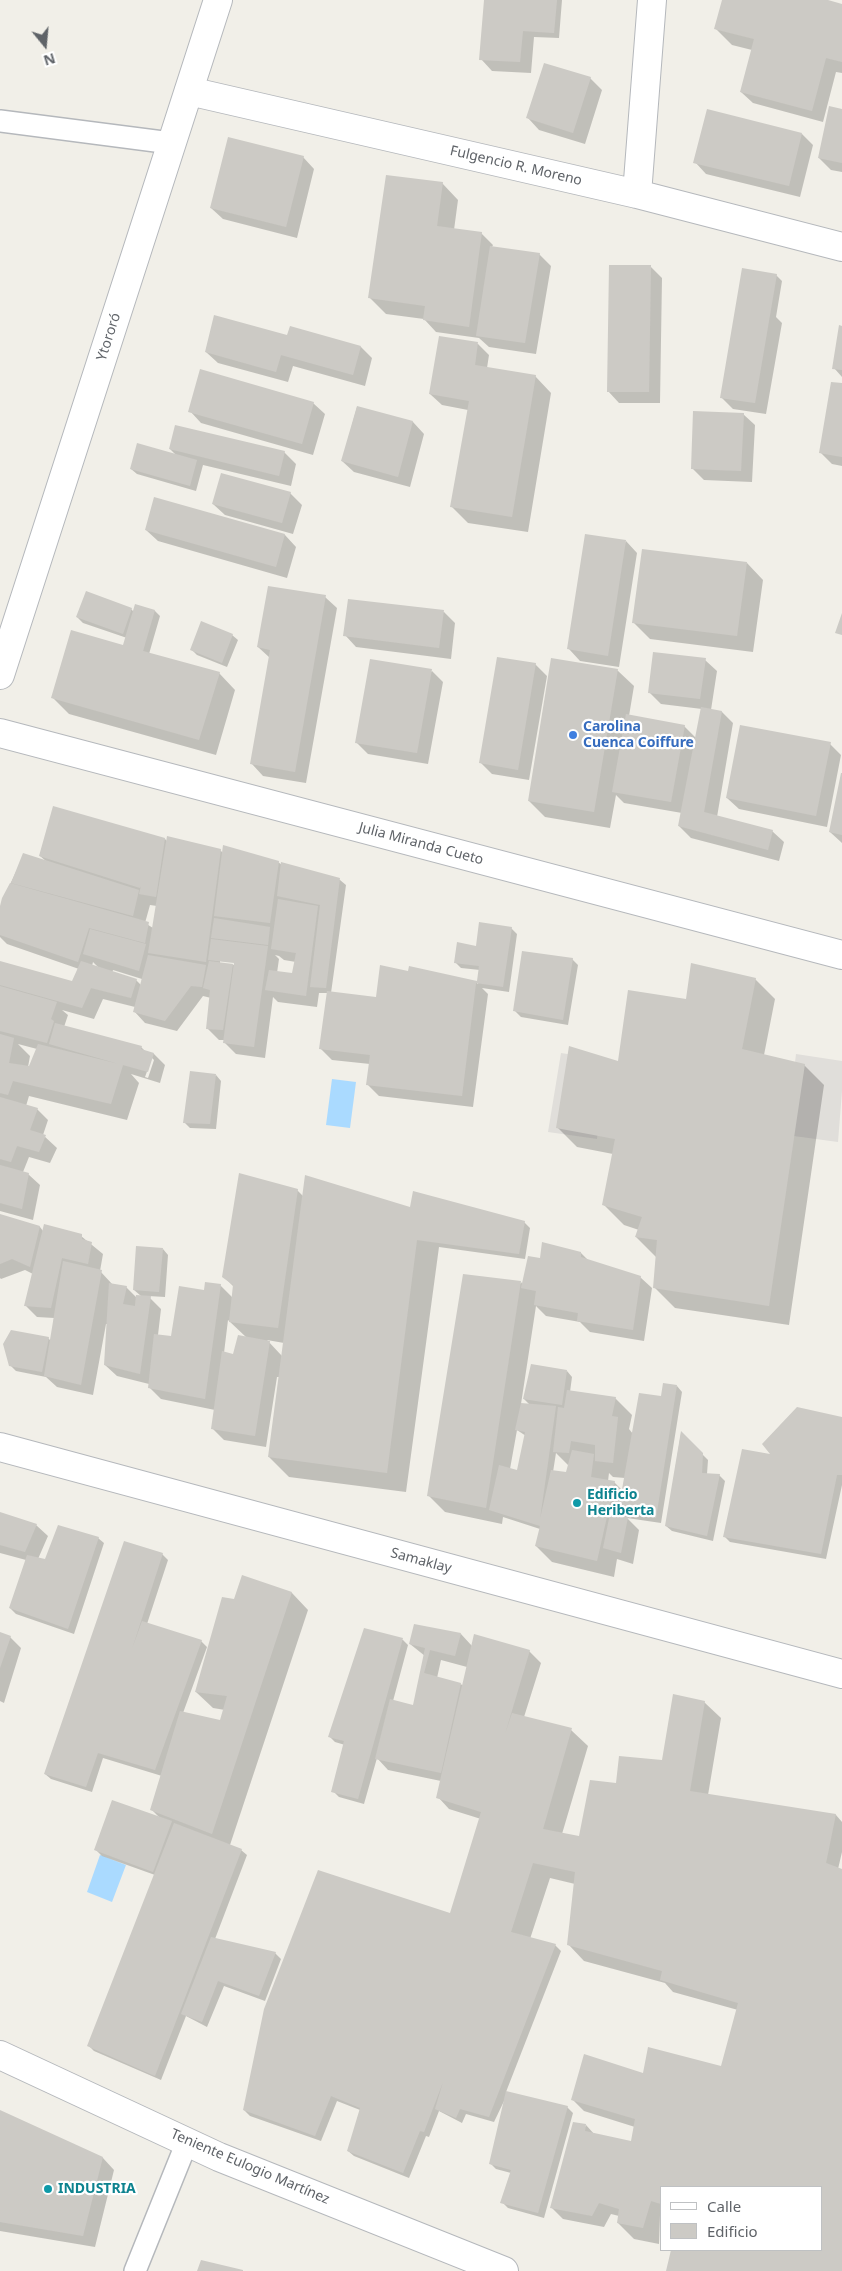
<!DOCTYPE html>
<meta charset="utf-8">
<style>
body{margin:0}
#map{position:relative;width:842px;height:2271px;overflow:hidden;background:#f1efe8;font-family:"Noto Sans",sans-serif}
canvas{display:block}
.legend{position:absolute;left:660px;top:2186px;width:162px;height:65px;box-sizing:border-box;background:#fff;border:1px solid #bfc1c3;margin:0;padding:6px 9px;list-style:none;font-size:15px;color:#5f6368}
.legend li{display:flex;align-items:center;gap:10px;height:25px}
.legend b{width:25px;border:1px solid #bfc1c3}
.north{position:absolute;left:20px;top:20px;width:50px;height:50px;-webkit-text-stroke:4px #fff;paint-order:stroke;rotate:163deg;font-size:14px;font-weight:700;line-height:20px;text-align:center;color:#5f6368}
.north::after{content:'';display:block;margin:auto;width:18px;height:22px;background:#5f6368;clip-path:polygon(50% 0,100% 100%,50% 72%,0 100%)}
</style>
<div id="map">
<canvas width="842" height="2271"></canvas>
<ul class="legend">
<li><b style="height:6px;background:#fff"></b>Calle</li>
<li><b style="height:14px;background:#cccac5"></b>Edificio</li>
</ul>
<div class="north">N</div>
</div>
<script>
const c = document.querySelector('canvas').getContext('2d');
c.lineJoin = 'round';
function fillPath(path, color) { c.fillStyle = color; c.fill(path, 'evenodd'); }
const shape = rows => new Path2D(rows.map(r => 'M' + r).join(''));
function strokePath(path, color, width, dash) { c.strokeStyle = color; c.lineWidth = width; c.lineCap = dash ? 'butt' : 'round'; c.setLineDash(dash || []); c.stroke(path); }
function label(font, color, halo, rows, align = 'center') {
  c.font = font + ' "Noto Sans",sans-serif'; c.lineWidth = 4.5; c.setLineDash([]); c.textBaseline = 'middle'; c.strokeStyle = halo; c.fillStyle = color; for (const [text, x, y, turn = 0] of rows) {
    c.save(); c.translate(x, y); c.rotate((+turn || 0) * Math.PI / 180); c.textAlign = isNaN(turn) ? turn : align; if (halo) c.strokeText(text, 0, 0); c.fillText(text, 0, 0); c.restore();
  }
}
const industrial = shape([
 [561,1053,606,1060,597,1139,548,1132],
 [796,1054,842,1061,842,1091,838,1142,786,1135]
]);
const water = shape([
 [332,1079,356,1082,350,1128,326,1125],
 [100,1855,126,1865,112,1902,87,1892]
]);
const shadow = shape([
 [486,0,562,0,559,38,534,37,531,73,492,71,481,59],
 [723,0,823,0,842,5,842,73,836,72,823,122,753,103,741,92,752,50,732,45,715,28],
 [590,78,602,90,585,144,539,130,528,118],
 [842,110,842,172,831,170,819,158],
 [802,134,813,145,800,197,706,174,695,162],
 [303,157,314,169,297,238,223,219,211,208],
 [442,183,458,200,454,230,481,233,493,245,492,247,539,254,551,266,536,354,489,347,479,338,436,332,424,319,386,314,370,298],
 [650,266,662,278,660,403,619,403,608,391],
 [776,275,782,281,776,317,782,323,766,414,733,409,721,397],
 [842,327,842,377,834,368],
 [290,328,361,347,372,358,365,386,293,366,288,382,218,363,206,352,288,336],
 [440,337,478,344,489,355,487,368,535,376,551,393,528,532,468,523,452,507,468,410,442,405,430,394],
 [842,385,842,466,832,464,821,453],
 [313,403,325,414,313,455,201,423,190,411],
 [357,407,413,422,424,434,410,487,354,472,342,461],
 [743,414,755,425,752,482,704,480,692,468],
 [170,449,284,452,296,464,291,486,203,465,196,491,137,474,131,469,177,456],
 [290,493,302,505,293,534,225,515,213,504],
 [146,530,285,535,296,547,287,578,158,541],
 [626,541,637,553,619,667,580,661,569,649],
 [747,563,763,580,753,652,650,639,633,622],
 [325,597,337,608,306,783,263,776,252,764,270,658,258,647],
 [131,609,134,612,155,611,160,616,149,654,219,673,235,690,216,755,69,714,52,697,124,646,127,638,83,623,77,617],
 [444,612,455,623,451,659,356,647,345,635],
 [232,635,238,640,227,667,197,655,192,650],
 [705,660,717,671,711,710,722,712,733,723,717,817,772,831,784,842,779,861,691,838,679,826,682,813,624,803,616,795,610,828,545,817,529,801,617,670,634,686,629,716,684,726,696,738,702,709,661,704,649,692],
 [535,664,547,676,529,780,492,774,480,762],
 [432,671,443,682,428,764,368,754,356,742],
 [830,744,841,755,827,827,739,809,727,798],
 [842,775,842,843,830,832],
 [165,839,168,842,220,850,224,854,278,862,282,865,340,880,346,885,331,993,377,999,476,982,478,984,480,970,461,968,455,962,477,947,511,928,517,934,509,992,482,988,488,994,473,1107,379,1096,367,1084,370,1064,332,1060,320,1048,328,993,319,993,317,1007,278,1002,273,997,265,1058,236,1054,224,1042,225,1040,219,1040,207,1028,211,998,203,996,177,1031,145,1023,134,1011,135,1007,103,999,94,1019,62,1010,68,1015,64,1027,141,1047,145,1051,154,1054,165,1065,160,1083,131,1074,139,1083,127,1120,29,1096,26,1106,37,1109,48,1120,43,1135,57,1148,50,1163,29,1157,23,1172,28,1174,40,1185,33,1220,0,1211,0,962,72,983,79,969,7,944,0,937,0,912,3,899,24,855,47,862,40,856],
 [150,905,157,906,153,928,145,923],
 [275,955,279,956,284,960,296,962,293,975,277,973,279,959],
 [220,961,235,962,235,965,220,964],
 [93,962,99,968,92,966],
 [113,970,142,979,141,985,136,980,112,973],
 [18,1044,37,1049,30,1068,28,1067,30,1056],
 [152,1058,154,1060,148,1078,145,1077],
 [572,959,578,965,568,1025,521,1017,515,1011],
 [755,979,775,999,764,1055,804,1065,824,1085,789,1325,675,1308,655,1288,656,1257,636,1237,639,1230,624,1225,604,1205,613,1154,577,1147,557,1127,619,1063,687,1001],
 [216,1075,221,1081,216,1129,190,1128,184,1122],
 [297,1190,303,1196,524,1222,530,1228,525,1259,439,1247,406,1492,289,1477,269,1457,280,1377,277,1377,266,1447,224,1440,213,1429,215,1410,161,1399,149,1387,149,1384,117,1376,105,1365,108,1324,106,1324,93,1395,57,1387,46,1377,16,1371,10,1365,48,1338,51,1341,54,1318,37,1317,26,1306,33,1274,25,1270,1,1279,0,1278,0,1216,40,1227,43,1231,81,1236,103,1254,100,1271,113,1285,126,1287,137,1298,141,1296,134,1290,163,1249,168,1255,165,1297,148,1296,161,1309,158,1335,172,1337,205,1291,220,1285,233,1298,234,1287,224,1277],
 [228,1320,247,1338,234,1355,224,1353],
 [267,1340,284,1343,282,1356],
 [581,1253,588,1260,640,1277,652,1288,644,1341,590,1332,580,1322,546,1316,536,1306,521,1404,530,1405,524,1399,567,1371,572,1377,570,1392,615,1398,632,1415,629,1429,633,1434,662,1397,677,1386,682,1392,661,1523,627,1518,639,1530,633,1564,617,1559,614,1577,552,1562,536,1546,540,1529,503,1517,502,1524,445,1512,428,1495,521,1282,523,1285,541,1260],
 [517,1430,526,1436,518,1471,510,1469],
 [556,1453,569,1466,567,1473,553,1472],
 [609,1473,613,1477,625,1478,623,1491,614,1482,608,1481],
 [842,1419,842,1485,826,1559,730,1542,725,1537,773,1456],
 [681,1433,708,1460,707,1474,719,1475,725,1481,713,1541,672,1531,666,1526],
 [0,1513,36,1525,48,1536,38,1559,46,1561,98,1538,104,1543,74,1634,16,1614,10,1608,26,1560,0,1553],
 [162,1554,168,1560,147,1624,201,1641,207,1647,183,1713,221,1721,225,1710,213,1708,196,1692,235,1600,243,1577,292,1593,308,1610,230,1845,241,1850,247,1855,215,1939,275,1953,281,1959,265,2001,224,1986,207,2027,186,2016,161,2080,94,2051,89,2046,155,1875,102,1856,96,1850,160,1818,151,1809,162,1776,103,1758,92,1792,51,1779,45,1774],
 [365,1630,403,1640,408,1645,393,1701,414,1707,425,1656,410,1644,461,1634,472,1646,529,1651,541,1663,524,1717,571,1730,588,1746,562,1834,580,1838,617,1784,663,1762,704,1702,721,1718,708,1795,836,1815,842,1822,842,1852,838,1869,842,1870,842,2271,667,2271,673,2250,821,2250,821,2187,661,2187,659,2244,634,2239,618,2223,619,2216,611,2214,604,2227,563,2219,551,2207,586,2125,595,2135,632,2144,635,2127,584,2111,572,2099,643,2074,722,2068,738,2010,673,1992,665,1983,584,1961,568,1944,575,1884,550,1878,530,1939,555,1945,561,1951,506,2092,567,2107,573,2113,544,2218,508,2208,502,2202,511,2173,496,2169,491,2164,505,2099,494,2122,466,2114,462,2123,439,2111,429,2137,426,2136,409,2178,354,2156,348,2151,360,2110,337,2101,321,2141,250,2116,244,2110,455,1917,481,1819,449,1809,438,1797,441,1781,388,1770,377,1758,364,1804,339,1797,333,1791,345,1745,335,1742,329,1736],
 [441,1660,467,1667,463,1685,437,1678],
 [0,1634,10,1637,21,1648,4,1703,0,1701],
 [0,2111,103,2158,114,2170,95,2247,0,2231]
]);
const building = shape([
 [484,0,557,0,554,33,523,31,520,62,479,60],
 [722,0,828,0,842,4,842,62,826,58,812,111,740,92,754,39,714,29],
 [544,63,591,77,573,133,526,118],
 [829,106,842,109,842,163,818,158],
 [707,109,802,133,789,186,693,163],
 [228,137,304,156,286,227,210,208],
 [386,175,443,182,437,226,482,232,469,327,423,320,425,306,368,298],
 [490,246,540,253,525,343,476,336],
 [609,265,651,265,649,392,607,392],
 [742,268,777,274,755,403,720,398],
 [214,315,287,335,290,326,361,346,353,375,281,355,276,372,205,352],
 [839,325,842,326,842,370,832,369],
 [439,336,478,342,475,365,536,375,512,517,450,507,469,401,429,394],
 [200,369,314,402,302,444,188,412],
 [831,382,842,383,842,457,819,453],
 [357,406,413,421,398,477,341,461],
 [693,411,744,413,741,471,691,469],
 [175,425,285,451,279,476,169,449],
 [137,443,197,460,190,486,130,469],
 [221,473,291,492,282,523,212,504],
 [154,497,285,534,276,567,145,530],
 [585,534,626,540,608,656,567,649],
 [642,549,747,562,737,636,632,623],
 [268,586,326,595,295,772,250,764,270,650,257,647],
 [86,591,132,608,123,634,76,617],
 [348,599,444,610,439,648,343,636],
 [135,604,155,610,143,651,220,672,199,740,51,698,71,630,123,645],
 [842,613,842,635,835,633],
 [201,621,233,634,222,663,190,650],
 [653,652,706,658,700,699,648,693],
 [497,657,536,663,518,770,479,763],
 [551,658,618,669,594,812,528,801],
 [370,659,432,669,417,753,355,743],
 [701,707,722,711,704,812,773,830,768,850,678,826],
 [626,714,685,725,671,802,612,792],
 [740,725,831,742,816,816,726,798],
 [841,773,842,773,842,835,829,832],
 [53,806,165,838,156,897,139,894,141,886,140,888,39,856],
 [167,836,221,849,206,962,148,953],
 [223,845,279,861,270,923,214,916],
 [23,853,139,890,133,916,11,883],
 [281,862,340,878,326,988,310,987,320,905,277,896],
 [10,883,149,922,145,943,89,928,78,962,0,935,0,906,2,898],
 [278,899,318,906,306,996,265,990,269,970,292,973,296,953,271,949],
 [214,918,270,927,268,945,211,938],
 [479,922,512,927,503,987,476,983,462,1096,366,1085,370,1055,319,1049,327,991,376,997,380,965,408,971,409,966,477,981,479,966,454,963,457,942,476,946],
 [90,929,146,944,139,971,83,954],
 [211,939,268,946,254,1047,223,1043,234,963,208,960],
 [522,951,573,958,563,1020,513,1011],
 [148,955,206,965,202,987,191,986,165,1021,133,1012],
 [0,961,72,981,81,961,137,979,131,998,91,988,82,1008,0,985],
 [209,961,233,964,223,1030,206,1029,210,990,203,988],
 [691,963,756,978,742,1049,805,1064,769,1306,653,1288,657,1240,635,1237,642,1217,602,1205,615,1139,556,1128,569,1046,618,1061,628,990,686,999],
 [0,986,57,1002,51,1019,54,1021,47,1043,0,1031],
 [55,1023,142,1046,141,1049,154,1053,148,1072,123,1065,111,1104,13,1081,8,1095,0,1093,0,1034,14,1038,9,1063,29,1066,38,1044,119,1064,49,1044],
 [190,1071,216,1074,210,1124,183,1123],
 [0,1097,38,1108,30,1130,46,1135,39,1152,17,1146,11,1162,0,1159],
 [0,1165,29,1173,22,1209,0,1203],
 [239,1173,298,1189,278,1328,229,1322,233,1285,222,1277],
 [305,1175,410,1207,413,1191,525,1221,519,1254,417,1240,387,1473,268,1457],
 [0,1214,40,1226,30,1267,12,1259,0,1264],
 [44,1224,82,1234,82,1239,92,1242,88,1264,62,1258,51,1308,24,1306],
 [542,1242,581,1252,581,1257,641,1276,633,1330,577,1321,578,1313,534,1305,536,1291,521,1288,528,1256,540,1258],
 [136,1246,163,1248,159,1292,133,1290],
 [63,1261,102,1270,81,1385,44,1376],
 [463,1274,521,1281,486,1508,427,1496],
 [205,1282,221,1284,205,1399,148,1388,154,1334,171,1336,179,1286,204,1290],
 [109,1283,127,1286,123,1304,135,1306,136,1295,151,1296,140,1374,104,1365],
 [11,1330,49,1337,42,1372,9,1366,3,1344],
 [238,1335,270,1341,255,1436,211,1429,222,1351,233,1354],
 [531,1364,567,1370,562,1405,523,1399],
 [663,1383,677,1385,656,1518,618,1512,639,1393,661,1396],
 [567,1390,616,1397,612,1416,618,1417,613,1463,595,1461,595,1445,571,1441,569,1453,553,1452,558,1407,564,1408],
 [521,1403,556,1406,540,1519,551,1470,566,1472,572,1450,594,1454,591,1477,615,1481,597,1561,535,1546,540,1526,489,1510,499,1465,517,1470,525,1432,515,1430],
 [797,1407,842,1417,842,1475,837,1475,821,1554,723,1537,742,1449,770,1454,762,1444],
 [681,1431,703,1453,702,1473,720,1474,707,1536,665,1526],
 [0,1512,37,1524,25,1552,0,1545],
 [610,1514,628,1517,621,1553,603,1548],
 [58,1525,99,1537,68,1629,9,1608,27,1555,45,1559],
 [124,1541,163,1553,132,1649,142,1621,202,1640,155,1770,98,1753,86,1787,44,1774],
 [242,1575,292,1592,212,1834,150,1810,180,1711,220,1720,227,1696,195,1692,222,1597,234,1599],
 [414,1624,461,1633,455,1656,430,1650,424,1673,461,1683,441,1773,375,1759,390,1699,413,1705,425,1648,409,1644],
 [364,1628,403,1638,358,1799,331,1792,344,1741,328,1737],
 [0,1632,11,1636,0,1668],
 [474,1634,530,1650,505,1734,512,1713,572,1728,543,1829,579,1836,590,1780,616,1783,619,1756,662,1760,673,1694,705,1701,690,1791,836,1814,826,1863,842,1869,842,2271,666,2271,671,2250,821,2250,821,2187,661,2187,661,2204,651,2201,643,2228,617,2223,619,2209,599,2203,592,2216,550,2208,573,2122,586,2124,585,2131,631,2141,635,2119,571,2100,584,2054,643,2073,648,2047,721,2066,738,2003,660,1980,662,1971,567,1945,575,1872,533,1863,511,1932,556,1944,489,2117,460,2109,456,2118,435,2109,443,2082,424,2132,420,2131,403,2173,347,2151,360,2108,331,2096,315,2136,243,2110,264,2009,318,1870,450,1913,481,1812,436,1798],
 [112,1800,172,1821,153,1872,94,1850],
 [174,1823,242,1849,155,2076,87,2046],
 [211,1937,276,1952,259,1996,218,1981,202,2022,181,2014],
 [506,2091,568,2106,538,2213,500,2203,511,2170,489,2164],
 [0,2110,103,2157,83,2236,0,2222],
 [201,2260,243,2270,243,2271,197,2271]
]);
const service = shape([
 [0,121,171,143],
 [135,2271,187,2142]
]);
const minor = shape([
 [189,91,637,194,842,247],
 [637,194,652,0],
 [0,1447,842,1674]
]);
const tertiary = shape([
 [0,675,218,0],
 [0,733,842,955],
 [0,2055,219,2157,504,2271]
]);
const markers = [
 [573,735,5,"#3f7fe0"],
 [577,1503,5,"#0f9aa8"],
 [48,2189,5,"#0f9aa8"]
];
const streetNames = [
 ["Fulgencio R. Moreno",516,166,13],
 ["Ytororó",109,337,-72],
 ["Julia Miranda Cueto",421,844,15],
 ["Samaklay",421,1561,15],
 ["Teniente Eulogio Martínez",250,2167,23]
];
const shopNames = [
 ["Carolina",583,727],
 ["Cuenca Coiffure",583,743]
];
const cultureNames = [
 ["Edificio",587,1495],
 ["Heriberta",587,1511],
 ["INDUSTRIA",58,2189]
];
fillPath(industrial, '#e0deda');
fillPath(water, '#aadaff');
fillPath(shadow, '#0003');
fillPath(building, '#cccac5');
strokePath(service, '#b5b8bc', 24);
strokePath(minor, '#b5b8bc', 30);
strokePath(tertiary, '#b5b8bc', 30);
strokePath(service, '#fff', 21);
strokePath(minor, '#fff', 28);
strokePath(tertiary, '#fff', 28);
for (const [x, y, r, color] of markers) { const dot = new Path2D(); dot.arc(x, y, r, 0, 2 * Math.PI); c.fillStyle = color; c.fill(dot); strokePath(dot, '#fff', 2); }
label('14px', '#5f6368', '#fff', streetNames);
label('bold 14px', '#366cbe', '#fff', shopNames, 'left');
label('bold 14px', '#0d838f', '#fff', cultureNames, 'left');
</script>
